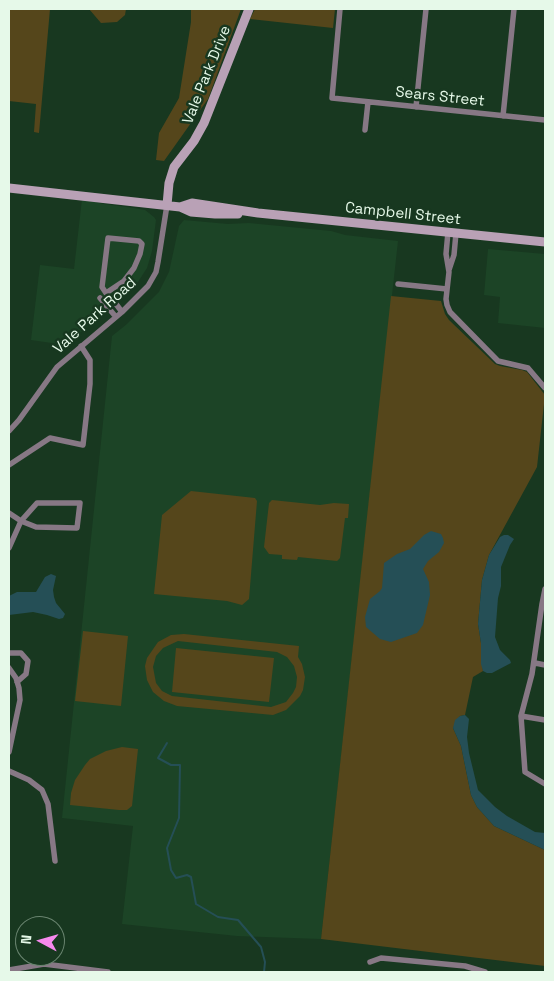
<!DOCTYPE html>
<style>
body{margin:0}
#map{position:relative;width:554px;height:981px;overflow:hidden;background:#183820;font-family:"Space Grotesk",sans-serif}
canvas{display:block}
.frame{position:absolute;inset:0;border:10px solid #e6f9e9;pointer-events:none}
.north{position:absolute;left:15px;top:916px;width:50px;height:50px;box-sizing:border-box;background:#183820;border:1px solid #6a8570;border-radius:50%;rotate:276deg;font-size:14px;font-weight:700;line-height:20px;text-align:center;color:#e6f9e9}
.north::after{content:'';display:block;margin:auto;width:18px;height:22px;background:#f689ed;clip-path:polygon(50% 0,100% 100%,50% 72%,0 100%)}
</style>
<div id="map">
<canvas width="554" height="981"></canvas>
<div class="frame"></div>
<div class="north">N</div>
</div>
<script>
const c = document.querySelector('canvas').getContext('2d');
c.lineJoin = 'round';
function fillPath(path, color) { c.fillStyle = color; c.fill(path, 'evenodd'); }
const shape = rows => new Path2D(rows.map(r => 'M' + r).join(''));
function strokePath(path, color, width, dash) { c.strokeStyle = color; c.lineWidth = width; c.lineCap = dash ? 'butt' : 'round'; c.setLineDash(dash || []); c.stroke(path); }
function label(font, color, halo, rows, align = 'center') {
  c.font = font + ' "Space Grotesk",sans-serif'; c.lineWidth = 5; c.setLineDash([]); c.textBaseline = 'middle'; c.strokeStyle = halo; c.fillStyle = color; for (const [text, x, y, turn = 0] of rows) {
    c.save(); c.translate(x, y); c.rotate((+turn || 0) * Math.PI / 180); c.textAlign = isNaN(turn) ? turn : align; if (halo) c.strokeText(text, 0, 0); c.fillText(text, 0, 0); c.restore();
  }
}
const built = shape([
 [82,199,104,204,134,208,145,210,154,217,156,220,152,251,147,268,136,285,66,345,31,340,40,265,74,269],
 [184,220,228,224,249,223,331,231,345,235,398,241,321,939,237,936,122,924,133,826,62,818,112,336,127,324,159,292,169,272,179,226],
 [488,249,545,254,545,328,498,323,500,297,484,295]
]);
const green = shape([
 [9,9,50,9,39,133,34,132,36,104,9,101],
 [89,9,126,9,125,15,117,22,101,23],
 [191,9,241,9,208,99,164,161,156,160,159,133,179,98,191,22],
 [255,9,335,9,333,28,250,19],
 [391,296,441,301,445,314,449,320,495,364,500,366,522,370,527,372,545,395,537,467,489,555,482,580,478,624,481,643,483,671,473,677,465,715,460,716,453,728,461,746,471,795,477,807,494,826,545,850,545,966,321,939],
 [191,491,255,498,257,501,249,599,242,605,227,601,154,594,162,515],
 [272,500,320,505,334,503,349,504,348,518,345,518,340,558,337,561,298,557,297,560,282,559,282,555,269,554,264,547,269,503],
 [83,631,128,636,121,706,75,701],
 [184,634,299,646,298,657,302,664,305,677,303,690,300,696,286,710,273,715,177,706,164,701,153,692,147,680,145,666,147,658,158,642,171,635],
 [178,641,277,652,287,657,294,666,297,677,296,687,293,693,286,702,271,707,172,696,162,691,156,683,153,667,156,656,163,648],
 [176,648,274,658,269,702,172,692],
 [122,747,138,749,132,806,127,810,119,810,70,805,71,793,75,780,85,765,90,759,106,751]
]);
const water = shape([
 [431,531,441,534,443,538,444,543,439,552,428,561,423,569,429,582,430,595,423,625,417,633,391,642,380,639,366,627,365,617,370,599,380,591,382,588,384,563,397,554,410,549,424,535],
 [504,535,508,535,514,539,510,545,501,567,501,586,498,598,495,637,500,650,510,660,511,663,492,673,487,673,483,671,481,664,481,643,478,624,482,580,489,555,500,537],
 [51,574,56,576,53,590,54,597,56,603,65,614,63,618,59,619,47,615,33,612,9,615,9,596,17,592,36,592,45,577],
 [465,715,469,719,467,737,469,753,478,790,495,807,507,816,535,832,545,833,545,850,494,826,477,807,471,795,461,746,453,728,455,720,460,716]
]);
const stream = shape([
 [167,743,158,758,171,765,180,765,179,818,167,848,171,870,176,878,187,875,191,877,196,904,218,917,238,920,261,947,265,962,264,972]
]);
const street = shape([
 [340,9,332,98,545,120],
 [416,107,426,9],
 [503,116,514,9],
 [365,130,368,102],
 [448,232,446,254,449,272,446,299,447,305,450,312,498,361,528,368,545,388],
 [449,270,454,255,456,233],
 [398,284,447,289],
 [106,293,124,281,134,268,140,254,142,244,139,241,108,238,102,287,106,293,116,304,122,312],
 [100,298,116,317],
 [9,431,19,420,57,367,122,312,148,286,156,272,158,262,167,205],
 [9,465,50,438,83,445,90,384,90,360,81,346],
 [9,513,21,521,36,527,77,528,80,503,37,503,21,521,9,548],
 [545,589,542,604,532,674,521,716,525,772,545,784],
 [9,653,21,653,28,661,26,674,17,682],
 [535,663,545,665],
 [9,668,16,678,19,688,20,700,9,752],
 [521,716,545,720],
 [9,771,29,780,42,790,48,804,55,861],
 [370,962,381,958,465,966,485,972],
 [9,970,44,964,108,972]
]);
const secondary = shape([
 [9,188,180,207,191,212,215,214,238,214],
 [167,205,169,183,174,167,194,141,204,123,249,9],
 [180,207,192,203,258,213,545,242]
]);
const streetNames = [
 ["Vale Park Drive",207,75,-68],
 ["Sears Street",440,97,6],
 ["Campbell Street",403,214,6],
 ["Vale Park Road",95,316,-42]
];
fillPath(built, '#1c4426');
fillPath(green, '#55461b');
fillPath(water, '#254f56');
strokePath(stream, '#254f56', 2);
strokePath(street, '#877885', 5.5);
strokePath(secondary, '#b9a1b6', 9);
label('15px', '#e6f9e9', '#183820', streetNames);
</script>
